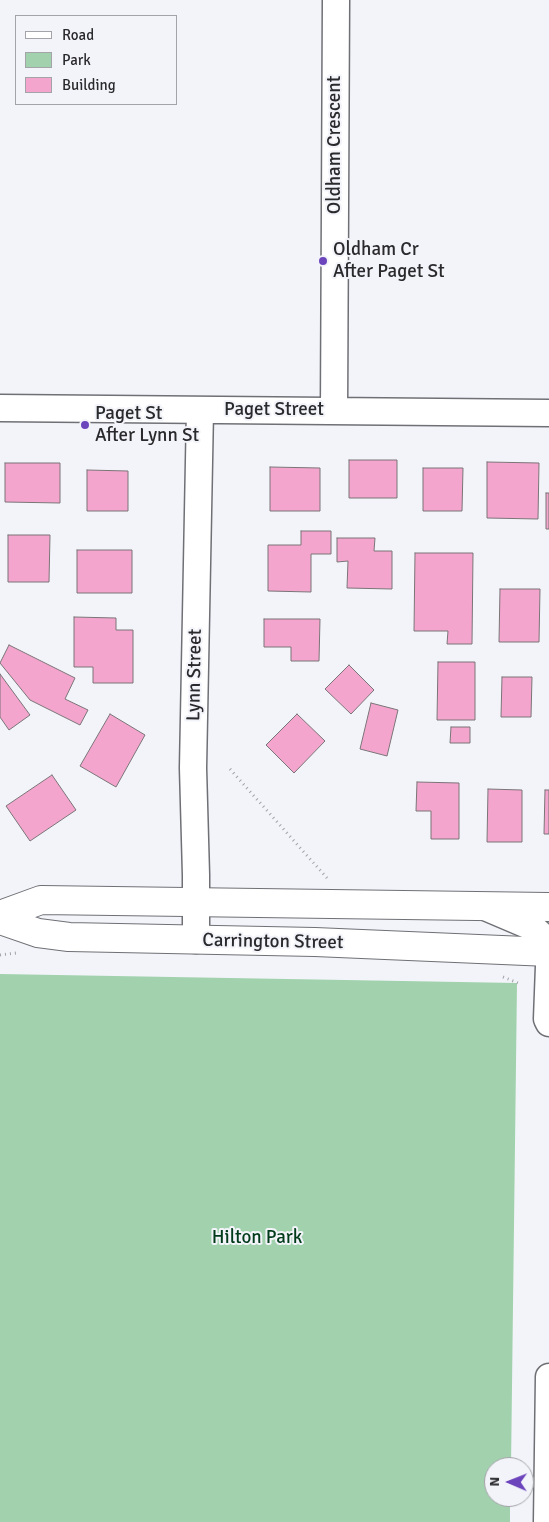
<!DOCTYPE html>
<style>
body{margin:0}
#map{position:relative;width:549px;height:1522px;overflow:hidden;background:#f3f4fa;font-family:Signika,sans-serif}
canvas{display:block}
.legend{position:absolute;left:15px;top:15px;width:162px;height:90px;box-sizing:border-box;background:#f3f4fa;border:1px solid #a3a3a8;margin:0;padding:6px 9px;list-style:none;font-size:15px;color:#2a2a2d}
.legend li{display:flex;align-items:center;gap:10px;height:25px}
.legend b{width:25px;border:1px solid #a3a3a8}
.north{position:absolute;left:484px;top:1457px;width:50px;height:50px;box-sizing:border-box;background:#f3f4fa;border:1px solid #a3a3a8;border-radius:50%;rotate:271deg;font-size:14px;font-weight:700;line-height:20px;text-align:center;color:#2a2a2d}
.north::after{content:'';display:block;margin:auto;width:18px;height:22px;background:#6c44bc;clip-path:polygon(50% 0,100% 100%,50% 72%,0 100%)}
</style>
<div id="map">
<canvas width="549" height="1522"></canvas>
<ul class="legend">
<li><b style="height:6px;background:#fff"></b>Road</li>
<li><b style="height:14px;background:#a1d2ad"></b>Park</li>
<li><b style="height:14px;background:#f4a5ce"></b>Building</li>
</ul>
<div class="north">N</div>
</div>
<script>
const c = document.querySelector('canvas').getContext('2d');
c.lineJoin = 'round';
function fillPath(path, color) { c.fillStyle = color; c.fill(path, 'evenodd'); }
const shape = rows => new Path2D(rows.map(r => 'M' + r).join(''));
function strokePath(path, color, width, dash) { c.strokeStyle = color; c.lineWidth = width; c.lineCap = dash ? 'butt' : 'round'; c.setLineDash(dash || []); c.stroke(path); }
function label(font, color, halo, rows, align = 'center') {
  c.font = font + ' Signika,sans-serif'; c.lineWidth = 4; c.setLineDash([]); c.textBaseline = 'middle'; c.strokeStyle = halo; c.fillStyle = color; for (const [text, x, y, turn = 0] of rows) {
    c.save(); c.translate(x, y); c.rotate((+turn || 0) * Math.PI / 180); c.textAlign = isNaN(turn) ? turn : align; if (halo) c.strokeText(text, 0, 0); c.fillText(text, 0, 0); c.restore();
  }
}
const green = shape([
 [0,974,517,983,511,1467,494,1467,494,1497,510,1497,510,1522,0,1522]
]);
const building = shape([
 [349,460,397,460,397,498,349,498,349,460],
 [487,462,539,463,538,519,487,518,487,462],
 [5,463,60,463,60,503,5,502,5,463],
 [270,467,320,468,320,511,270,511,270,467],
 [423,468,463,468,462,511,423,511,423,468],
 [87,470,128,471,128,511,87,511,87,470],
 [546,493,549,493,549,529,546,529,546,493],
 [301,531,331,531,331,554,311,554,311,592,268,591,268,545,301,545,301,531],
 [8,535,50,535,49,582,8,582,8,535],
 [337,538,375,538,374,551,392,551,392,589,347,588,348,561,337,562,337,538],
 [77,550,132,550,132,593,77,593,77,550],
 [415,553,473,553,472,644,447,644,448,631,414,631,415,553],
 [500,589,540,589,539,642,499,642,500,589],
 [74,617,116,618,116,630,133,630,133,683,93,683,93,667,74,667,74,617],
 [264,619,320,619,319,661,291,661,291,647,264,647,264,619],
 [9,645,75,678,65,699,88,710,80,725,30,700,0,663,9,645],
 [438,662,475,662,475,720,437,720,438,662],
 [349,665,374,690,351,714,325,689,349,665],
 [0,674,30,715,9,730,0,717,0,674],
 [502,677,532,677,531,717,501,717,502,677],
 [371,703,398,710,387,756,360,749,371,703],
 [110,714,145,735,116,787,80,766,110,714],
 [297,714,325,741,294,773,266,745,297,714],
 [451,727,470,727,470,743,450,743,451,727],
 [52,775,76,810,30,841,6,806,52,775],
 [417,782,459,783,459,839,431,839,431,811,416,811,417,782],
 [488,789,522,790,522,842,487,842,488,789],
 [545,790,549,790,549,834,544,834,545,790]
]);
const path = shape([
 [230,769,327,878],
 [0,955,16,953],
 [503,977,518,983]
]);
const minor = shape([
 [0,408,549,413],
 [334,411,336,0],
 [485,907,532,927,549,942],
 [196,940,196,875,193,768,200,410],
 [549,966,547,1019,549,1023],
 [547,1522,549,1377]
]);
const major = shape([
 [0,915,41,900,549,907],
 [0,920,38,933,69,937,315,942,549,952]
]);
const markers = [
 [323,261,5,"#6c44bc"],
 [85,425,5,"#6c44bc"]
];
const streetNames = [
 ["Oldham Crescent",335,145,-90],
 ["Paget Street",274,410],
 ["Lynn Street",195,675,-89],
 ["Carrington Street",273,942,1]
];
const poiNames = [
 ["Oldham Cr",333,250],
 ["After Paget St",333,272],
 ["Paget St",95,414],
 ["After Lynn St",95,436]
];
const parkNames = [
 ["Hilton Park",257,1238]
];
fillPath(green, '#a1d2ad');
fillPath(building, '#f4a5ce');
strokePath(building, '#7a7577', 1);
strokePath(minor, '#6f7075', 29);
strokePath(major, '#6f7075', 30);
strokePath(path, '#a1a1a6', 3, [1, 4]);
strokePath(minor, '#fff', 26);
strokePath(major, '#fff', 28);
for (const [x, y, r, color] of markers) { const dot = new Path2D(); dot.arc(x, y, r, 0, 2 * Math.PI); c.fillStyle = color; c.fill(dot); strokePath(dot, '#f3f4fa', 2); }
label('19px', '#2a2a2d', '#f3f4fa', streetNames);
label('19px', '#2a2a2d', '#f3f4fa', poiNames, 'left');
label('19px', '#003b1a', '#f3f4fa', parkNames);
</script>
